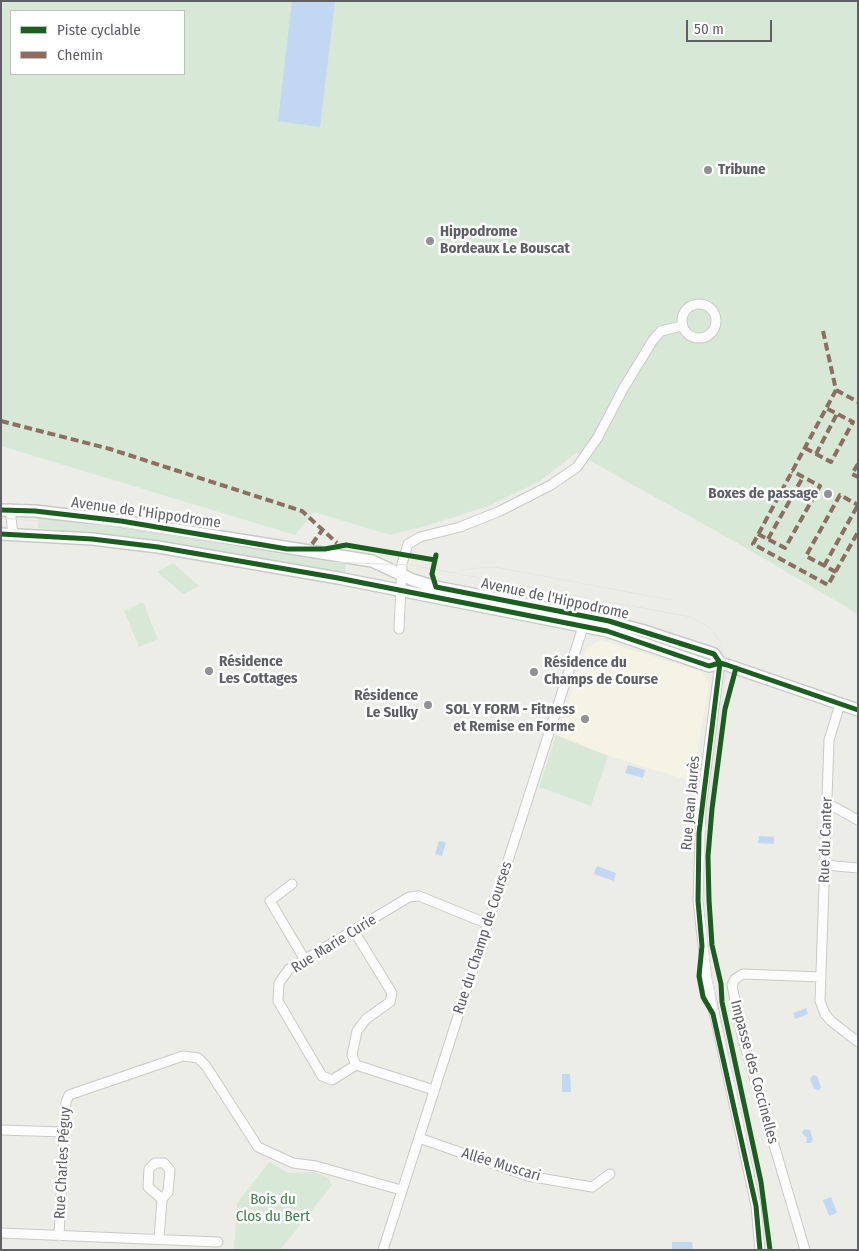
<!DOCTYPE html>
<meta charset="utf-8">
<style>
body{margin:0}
#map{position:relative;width:859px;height:1251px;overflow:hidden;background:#edede8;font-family:"Fira Sans Condensed",sans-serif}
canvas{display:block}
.frame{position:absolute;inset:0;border:2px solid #5e6065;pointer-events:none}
.legend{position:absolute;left:10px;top:10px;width:175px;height:65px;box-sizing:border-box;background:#fff;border:1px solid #bfbfc1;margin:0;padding:6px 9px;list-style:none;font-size:15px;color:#5e6065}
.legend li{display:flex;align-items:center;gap:10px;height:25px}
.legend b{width:25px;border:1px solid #bfbfc1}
.scale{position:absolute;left:686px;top:20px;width:86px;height:22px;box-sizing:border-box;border:2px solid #5e6065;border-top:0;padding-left:6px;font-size:15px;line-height:18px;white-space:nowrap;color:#5e6065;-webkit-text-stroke:4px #fff;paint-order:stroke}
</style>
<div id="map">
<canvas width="859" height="1251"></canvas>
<div class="frame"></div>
<ul class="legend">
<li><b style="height:6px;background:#1b5e20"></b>Piste cyclable</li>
<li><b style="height:6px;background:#8d6e63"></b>Chemin</li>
</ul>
<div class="scale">50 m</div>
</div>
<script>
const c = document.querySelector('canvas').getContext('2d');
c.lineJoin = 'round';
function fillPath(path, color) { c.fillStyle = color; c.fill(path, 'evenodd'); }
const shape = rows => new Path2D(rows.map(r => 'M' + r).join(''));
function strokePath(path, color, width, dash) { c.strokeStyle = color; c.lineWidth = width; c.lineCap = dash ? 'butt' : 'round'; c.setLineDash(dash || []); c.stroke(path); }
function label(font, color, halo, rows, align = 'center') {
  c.font = font + ' "Fira Sans Condensed",sans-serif'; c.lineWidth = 5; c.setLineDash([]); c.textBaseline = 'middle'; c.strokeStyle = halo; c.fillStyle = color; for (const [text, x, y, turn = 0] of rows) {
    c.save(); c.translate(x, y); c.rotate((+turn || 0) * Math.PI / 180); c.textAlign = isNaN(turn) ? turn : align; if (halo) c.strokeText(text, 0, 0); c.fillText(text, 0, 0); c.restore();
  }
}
const commercial = shape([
 [601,640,702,672,709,685,692,781,608,756,556,735,587,648]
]);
const green = shape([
 [1,1,858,1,858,614,732,540,576,453,540,481,489,506,429,525,390,535,314,512,295,535,1,446],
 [11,11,184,11,184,74,11,74],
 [39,517,81,520,346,562,345,573,134,537,38,528],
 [173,563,199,586,183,594,157,572],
 [143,602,158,639,139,647,124,611],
 [556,735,608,756,591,806,539,787],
 [269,1162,289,1173,315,1172,328,1178,332,1185,280,1250,234,1250,237,1203]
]);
const water = shape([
 [292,1,335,1,320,127,278,121],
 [628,765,645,770,643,778,625,773],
 [759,836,774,837,774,844,758,843],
 [439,841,446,842,442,856,435,854],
 [597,866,616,873,614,881,594,874],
 [806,1008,808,1014,795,1019,793,1013],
 [562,1074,570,1074,571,1092,562,1092],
 [813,1075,817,1076,821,1087,819,1090,814,1089,810,1079],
 [804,1129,810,1130,813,1140,811,1143,806,1143,807,1138,802,1133],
 [831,1197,837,1213,829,1216,823,1200],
 [672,1242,692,1242,693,1250,672,1250]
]);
const minor = shape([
 '682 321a17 17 0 1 1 34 0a17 17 0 1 1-34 0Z',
 [10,509,13,534],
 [399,629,402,564,408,544,420,537,460,527,500,511,551,485,577,467,598,437,623,389,653,340,661,331,682,326],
 [720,663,701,808,698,901,707,979,756,1206,760,1250],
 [840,704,829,740,820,1001,825,1014,831,1021,858,1042],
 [827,803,858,820],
 [825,865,858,868],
 [292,884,270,901,305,960],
 [354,931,392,993,390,1002,366,1019,357,1031,352,1055,356,1065],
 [434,1090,356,1065,332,1080,322,1076,278,1001,279,983,289,969,409,897,419,896,488,924],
 [1,1130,64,1132],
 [419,1138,528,1176,592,1187,610,1174],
 [1,1233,218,1242],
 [59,1236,64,1132,66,1102,69,1095,183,1056,198,1058,206,1066,258,1147,293,1163,316,1166,401,1190],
 [159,1239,162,1199,168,1192,170,1170,164,1163,155,1163,149,1169,148,1187,162,1199],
 [383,1250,583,627],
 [805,1250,742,1036,732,985,735,979,743,974,821,977]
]);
const tertiary = shape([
 [1,510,35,511,121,521,372,561,413,580,436,587,586,616,641,630,714,654,720,663],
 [1,534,92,539,158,547,338,578,607,631,709,666,720,663,727,665,858,710]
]);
const tram = shape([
 [1,518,121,527,327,562,411,565,691,617,710,628,720,641,727,665,705,834,704,901,708,946,716,1002,762,1205,766,1250],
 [459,570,487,567,500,568,671,600]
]);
const quiet = shape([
 [823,331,836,390,753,544,828,585,858,532],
 [836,390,858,402],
 [1,421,110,449,302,511,337,543],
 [805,448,831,462,853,422,826,408],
 [816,454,837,414],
 [858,464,852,474,858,477],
 [758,534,785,548,820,486,792,471],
 [768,539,803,477],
 [312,544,323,529],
 [824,566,858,505],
 [836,572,806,556,840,495,858,505]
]);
const cycleway = shape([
 [1,510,35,511,121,521,287,549,325,549,346,545,435,560],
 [1,534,92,539,158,547,338,578,607,631,709,666,720,663,727,665,858,710],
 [436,555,432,574,436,587,609,621,714,654,720,663],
 [720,663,699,833,698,901,702,946,699,976,703,997,713,1014,756,1206,760,1250],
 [736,668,725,709,712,809,708,856,709,900,712,945,721,984,722,1002,761,1182,770,1250]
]);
const markers = [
 [708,170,5,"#909193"],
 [430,241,5,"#909193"],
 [828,494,5,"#909193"],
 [209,671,5,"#909193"],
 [534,672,5,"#909193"],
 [428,705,5,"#909193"],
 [585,719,5,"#909193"]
];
const poiNames = [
 ["Tribune",718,170],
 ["Hippodrome",440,232],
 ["Bordeaux Le Bouscat",440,249],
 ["Boxes de passage",818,494,"right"],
 ["Résidence",219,662],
 ["Les Cottages",219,679],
 ["Résidence du",544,663],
 ["Champs de Course",544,680],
 ["Résidence",418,696,"right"],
 ["Le Sulky",418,713,"right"],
 ["SOL Y FORM - Fitness",575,710,"right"],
 ["et Remise en Forme",575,727,"right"]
];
const streetNames = [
 ["Avenue de l'Hippodrome",146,513,8],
 ["Avenue de l'Hippodrome",555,599,12],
 ["Rue Jean Jaurès",691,803,-85],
 ["Rue du Canter",826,840,-88],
 ["Rue du Champ de Courses",483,938,-72],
 ["Rue Marie Curie",334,944,-32],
 ["Impasse des Coccinelles",754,1072,75],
 ["Rue Charles Péguy",63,1163,-87],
 ["Allée Muscari",501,1165,17]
];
const parkNames = [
 ["Bois du",273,1200],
 ["Clos du Bert",273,1217]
];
fillPath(commercial, '#f5f3e3');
fillPath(green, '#d7e8d7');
fillPath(water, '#c1d7f2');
strokePath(minor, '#c9c9c9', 11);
strokePath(tertiary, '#c9c9c9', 14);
strokePath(minor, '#fcfcfc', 9);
strokePath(tertiary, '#fcfcfc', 11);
strokePath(tram, '#e4e4e3', 1);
strokePath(quiet, '#8d6e63', 4, [8, 4]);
strokePath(cycleway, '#1b5e20', 5);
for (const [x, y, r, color] of markers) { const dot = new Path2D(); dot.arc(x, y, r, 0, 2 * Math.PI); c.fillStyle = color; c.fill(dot); strokePath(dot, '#fff', 2); }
label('bold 15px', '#5e6065', '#fff', poiNames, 'left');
label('15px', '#5e6065', '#fff', streetNames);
label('15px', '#3f834b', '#fff', parkNames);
</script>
